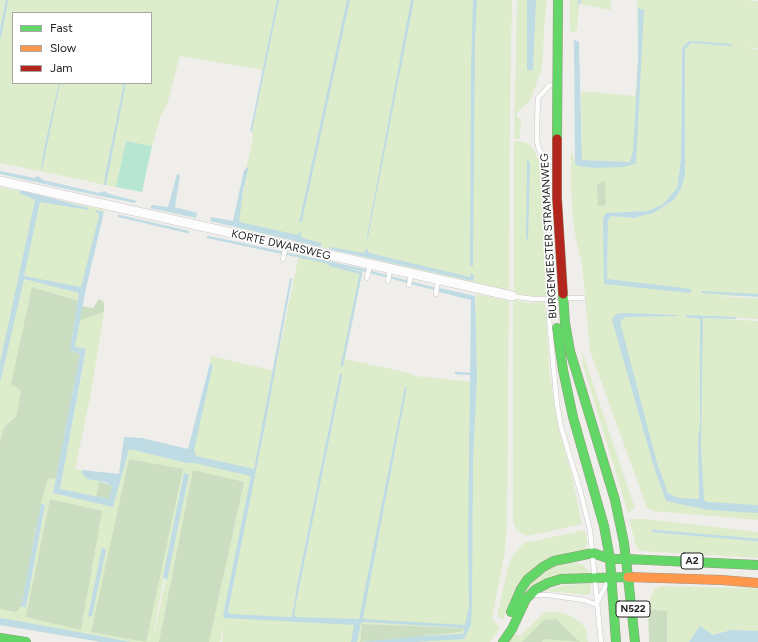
<!DOCTYPE html>
<style>
body{margin:0}
#map{position:relative;width:758px;height:642px;overflow:hidden;background:#f0eeeb;font-family:Figtree,sans-serif}
canvas{display:block}
.legend{position:absolute;left:12px;top:12px;width:140px;height:72px;box-sizing:border-box;background:#fff;border:1px solid #a7a7a7;margin:0;padding:5px 7px;list-style:none;font-size:12px;color:#222}
.legend li{display:flex;align-items:center;gap:8px;height:20px}
.legend b{width:20px;border:1px solid #a7a7a7}
</style>
<div id="map">
<canvas width="758" height="642"></canvas>
<ul class="legend">
<li><b style="height:5px;background:#63d668"></b>Fast</li>
<li><b style="height:5px;background:#ff974d"></b>Slow</li>
<li><b style="height:5px;background:#b3261e"></b>Jam</li>
</ul>
</div>
<script>
const c = document.querySelector('canvas').getContext('2d');
c.lineJoin = 'round';
function fillPath(path, color) { c.fillStyle = color; c.fill(path, 'evenodd'); }
const shape = rows => new Path2D(rows.map(r => 'M' + r).join(''));
function strokePath(path, color, width, dash) { c.strokeStyle = color; c.lineWidth = width; c.lineCap = dash ? 'butt' : 'round'; c.setLineDash(dash || []); c.stroke(path); }
function label(font, color, halo, rows, align = 'center') {
  c.font = font + ' Figtree,sans-serif'; c.lineWidth = 3; c.setLineDash([]); c.textBaseline = 'middle'; c.strokeStyle = halo; c.fillStyle = color; for (const [text, x, y, turn = 0] of rows) {
    c.save(); c.translate(x, y); c.rotate((+turn || 0) * Math.PI / 180); c.textAlign = isNaN(turn) ? turn : align; if (halo) c.strokeText(text, 0, 0); c.fillText(text, 0, 0); c.restore();
  }
}
const grass = shape([
 [0,0,277,0,263,70,180,56,167,105,161,115,152,146,126,141,116,187,0,163],
 [13,13,151,13,151,83,13,83],
 [279,0,512,0,510,111,509,291,236,227,248,170,246,169,253,138,252,131],
 [517,0,527,0,527,70,533,69,536,0,547,0,544,27,543,57,541,71,530,101,517,112,517,118,521,118,520,139,514,139],
 [570,0,611,0,611,10,579,4,577,29,574,32,570,32],
 [637,0,741,0,758,1,758,48,738,47,758,49,758,295,715,297,758,298,758,319,692,315,703,318,758,321,758,520,653,511,647,508,590,351,582,264,576,239,573,221,571,188,571,150,575,162,578,166,628,162,582,160,581,91,635,96,638,62],
 [689,41,732,46,691,43,685,50,685,175,681,189,674,200,653,213,634,218,611,216,608,221,607,279,606,213,647,211,662,205,677,188,681,159,682,48],
 [514,141,525,142,532,147,543,168,546,296,532,297,514,293],
 [0,187,104,210,81,287,29,280,79,293,49,477,56,479,53,493,113,507,129,449,187,463,213,364,210,363,211,356,275,371,299,255,363,269,345,359,410,373,415,376,474,382,476,294,509,301,507,522,505,550,492,619,500,628,490,642,222,642,224,624,220,642,121,642,0,618],
 [184,473,189,474,155,630,154,630],
 [41,504,45,505,26,607,21,606],
 [362,624,463,628,464,628,461,632,360,642],
 [516,300,529,303,545,302,550,377,555,407,560,434,572,476,582,524,528,536,523,534,516,530,513,521,513,302],
 [104,312,90,398,75,469,82,470,82,474,87,479,99,481,96,497,60,489,86,350,74,347,79,321],
 [582,351,635,508,628,513,583,365],
 [629,519,646,519,758,532,758,558,640,551,636,546],
 [585,530,587,542,587,546,583,550,514,591,503,620,497,616,508,567,512,556,519,548,524,543],
 [574,562,584,566,591,573,523,591,543,570],
 [591,584,590,594,588,595,546,591,547,590,565,585],
 [663,586,758,588,758,631,731,630,713,635,700,626,689,642,667,642,667,611,648,609,649,602,654,589],
 [552,611,563,613,571,616,581,623,586,629,588,642,507,642,515,634,520,636,545,612]
]);
const forest = shape([
 [605,181,606,205,598,206,597,184],
 [32,287,78,301,70,350,80,354,56,479,48,478,41,504,21,607,16,612,0,609,0,442,4,427,16,417,21,390,11,384],
 [99,299,104,302,104,312,79,321,82,306,93,308],
 [129,459,183,469,146,642,91,632],
 [193,470,244,482,209,642,159,642],
 [99,481,112,486,109,499,96,497],
 [50,499,102,511,81,630,26,617],
 [648,609,667,611,667,642,649,642],
 [556,619,580,642,543,639,542,642,522,642,544,620],
 [362,624,464,628,461,632,360,642]
]);
const pitch = shape([
 [126,141,152,146,142,192,116,187]
]);
const water = shape([
 [277,0,279,0,252,131,250,132],
 [347,0,350,0,302,221,299,223],
 [411,0,414,0,368,237,366,242],
 [473,0,477,0,475,40,473,266,470,266,471,69],
 [527,0,536,0,533,70,527,70],
 [638,8,644,10,636,163,625,167,594,168,578,166,575,163,574,40,579,42,582,160,630,162,633,151,638,62],
 [689,41,732,44,732,46,691,43,685,50,685,175,681,189,674,200,653,213,634,218,611,216,608,221,607,279,692,289,690,293,604,284,603,219,606,213,647,211,662,205,677,188,681,159,682,48],
 [59,83,60,83,42,170,41,170,44,149],
 [124,83,126,83,106,185,104,185,105,176],
 [527,160,530,162,528,240,526,238],
 [246,169,239,222,298,235,300,231,302,238,322,243,321,247,210,221,211,217,233,221,244,170],
 [0,171,34,178,38,176,43,180,99,193,104,191,109,194,137,201,135,203,71,190,0,174],
 [177,174,180,175,175,207,197,213,196,218,150,208,152,205,168,207],
 [20,190,89,208,88,210,40,202,24,276,81,287,99,216,98,213,96,212,96,210,104,212,86,288,75,347,86,349,60,489,109,499,112,486,105,482,87,479,82,474,82,470,119,474,124,437,142,438,188,449,210,363,213,365,194,450,196,456,254,469,290,278,292,279,265,425,228,611,230,614,289,617,292,616,297,589,298,594,294,614,297,617,359,619,405,387,407,387,363,618,365,619,465,625,469,606,468,540,471,300,439,292,440,288,475,296,477,377,473,461,472,604,471,625,464,639,416,642,361,642,421,636,463,634,464,628,364,622,361,623,357,642,351,642,354,625,225,618,223,616,251,476,194,463,187,463,129,449,113,507,53,493,80,354,70,350,79,293,24,279,0,383,0,363,35,200,19,193],
 [330,247,364,253,366,249,368,250,369,253,470,277,471,273,474,275,473,281,329,249],
 [702,291,758,294,758,297,701,293],
 [625,313,678,315,678,316,625,317,620,322,657,463,668,493,679,498,699,499,698,440,700,425,700,319,686,317,686,315,735,317,736,319,703,318,701,445,704,500,707,502,758,505,758,513,708,510,666,501,653,464,612,320,616,314],
 [184,473,189,474,167,580,163,577],
 [41,504,45,505,26,607,21,607],
 [102,547,106,550,92,616,88,617],
 [0,618,19,621,131,642,101,642,0,625],
 [700,626,713,635,731,630,758,631,758,642,689,642]
]);
const stream = shape([
 [579,3,580,0],
 [0,37,7,0],
 [243,186,247,169],
 [119,216,188,232],
 [208,237,359,269,439,290],
 [330,265,361,273,342,365],
 [456,373,472,374],
 [653,531,758,540],
 [297,592,341,375]
]);
const lane = shape([
 [550,162,539,150,537,140,537,126,538,98,550,85],
 [283,259,286,246],
 [367,278,370,265],
 [388,281,390,270],
 [409,285,411,274],
 [436,294,438,280],
 [512,296,533,299,555,299],
 [565,298,583,298],
 [554,299,549,311,549,318,557,404,561,427,580,490,590,530,601,642],
 [536,595,548,595,584,600,597,605],
 [597,603,607,583]
]);
const street = shape([
 [0,181,512,296]
]);
const fast = shape([
 [557,139,558,0],
 [626,559,758,565],
 [628,577,635,642],
 [511,612,521,589,527,580,543,567,554,561,593,553,610,559,604,526,573,417,563,370,557,328],
 [0,638,26,642],
 [503,642,512,629,526,599,535,590,548,583,561,579,628,577,624,543,615,500,570,351,565,323,563,294],
 [616,642,610,559,626,559]
]);
const slow = shape([
 [628,577,722,580,758,583]
]);
const jam = shape([
 [557,139,557,198,563,294]
]);
const shields = [
 [692,561,22],
 [633,609,34]
];
const shieldNames = [
 ["A2",692,561],
 ["N522",633,609]
];
const streetNames = [
 ["BURGEMEESTER STRAMANWEG",549,236,-93],
 ["KORTE DWARSWEG",281,245,13]
];
fillPath(grass, '#ddeccb');
fillPath(forest, '#cbdec1');
fillPath(pitch, '#b7e6d2');
fillPath(water, '#bfdbe3');
strokePath(stream, '#bfdbe3', 2.5);
strokePath(lane, '#c9c8c7', 5.5);
strokePath(street, '#c9c8c7', 10);
strokePath(fast, '#999a82', 10);
strokePath(slow, '#999a82', 10);
strokePath(jam, '#999a82', 10);
strokePath(lane, '#fdfcfc', 4.5);
strokePath(street, '#fdfcfc', 9);
strokePath(fast, '#63d668', 9);
strokePath(slow, '#ff974d', 9);
strokePath(jam, '#b3261e', 9);
for (const [x, y, w] of shields) { const box = new Path2D(); box.roundRect(x - w / 2, y - 8, w, 16, 3); c.fillStyle = '#fff'; c.fill(box); strokePath(box, '#222', 1); }
label('bold 10px', '#222', null, shieldNames);
label('11px', '#222', '#fff', streetNames);
</script>
